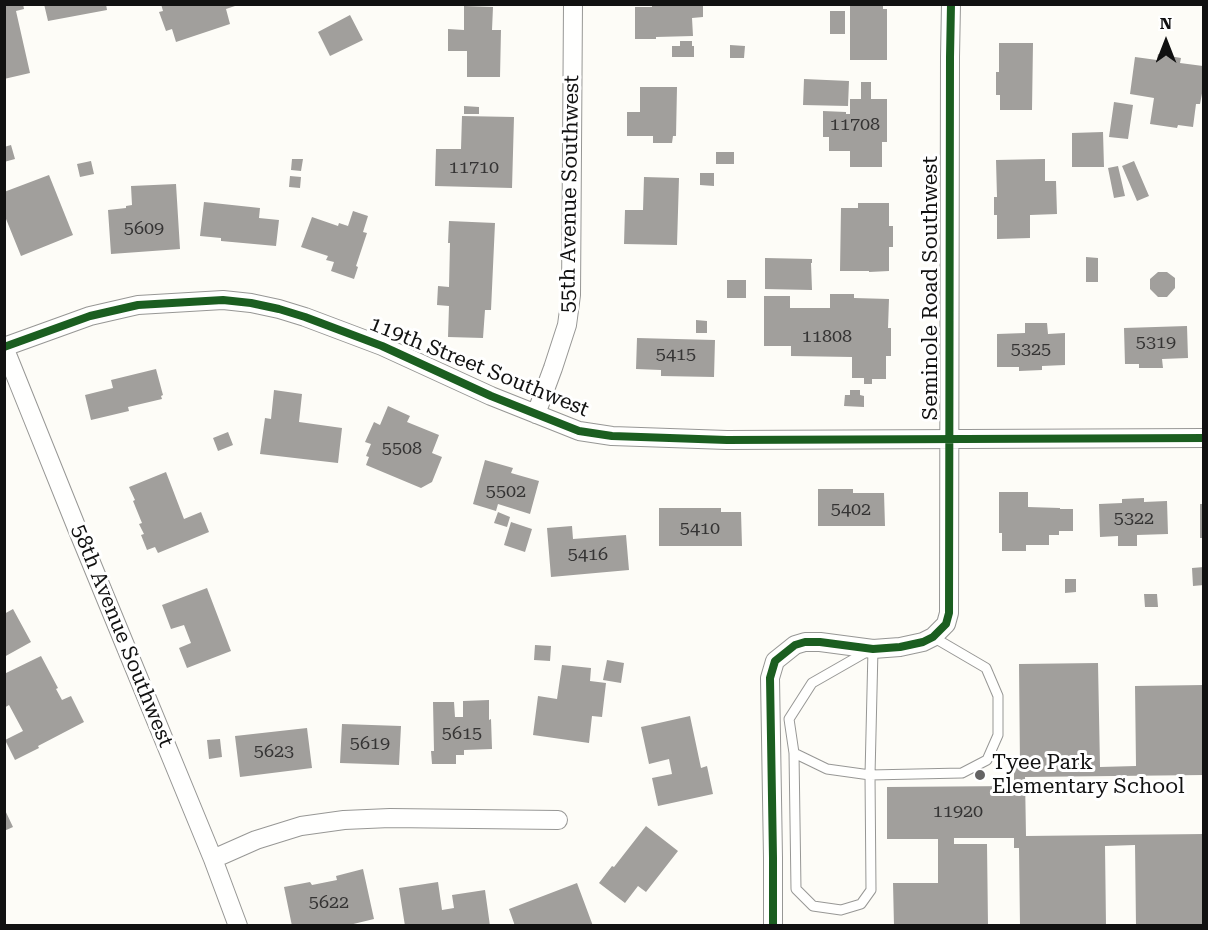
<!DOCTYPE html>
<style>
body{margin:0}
#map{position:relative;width:1208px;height:930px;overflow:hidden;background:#fdfcf7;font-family:"Roboto Serif",serif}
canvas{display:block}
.frame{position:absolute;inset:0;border:6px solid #111;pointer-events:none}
.north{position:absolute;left:1136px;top:12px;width:60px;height:60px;-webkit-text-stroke:4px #fff;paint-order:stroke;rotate:0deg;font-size:16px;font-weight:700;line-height:24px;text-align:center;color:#111}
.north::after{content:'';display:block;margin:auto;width:21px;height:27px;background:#111;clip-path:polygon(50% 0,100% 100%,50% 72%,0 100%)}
</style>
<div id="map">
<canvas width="1208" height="930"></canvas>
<div class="frame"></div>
<div class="north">N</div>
</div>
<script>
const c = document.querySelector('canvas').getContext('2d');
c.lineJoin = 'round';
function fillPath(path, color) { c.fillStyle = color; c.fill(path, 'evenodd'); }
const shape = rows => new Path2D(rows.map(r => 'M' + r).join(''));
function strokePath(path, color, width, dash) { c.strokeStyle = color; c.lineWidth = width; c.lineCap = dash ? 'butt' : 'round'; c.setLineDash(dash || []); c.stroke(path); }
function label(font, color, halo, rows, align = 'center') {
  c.font = font + ' "Roboto Serif",serif'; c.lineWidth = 6; c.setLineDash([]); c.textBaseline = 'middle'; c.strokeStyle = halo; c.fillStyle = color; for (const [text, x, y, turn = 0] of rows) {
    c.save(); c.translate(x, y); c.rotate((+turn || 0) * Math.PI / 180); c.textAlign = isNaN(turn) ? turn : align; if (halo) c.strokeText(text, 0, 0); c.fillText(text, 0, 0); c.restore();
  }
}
const building = shape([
 [4,4,23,4,24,9,16,11,30,73,4,79],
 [44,4,106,4,107,10,48,21],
 [161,4,238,4,238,5,226,9,230,24,176,42,172,29,166,31,159,12,163,11],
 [652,4,703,4,703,17,692,18,693,36,656,37,656,39,635,39,635,7,652,7],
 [850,4,883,4,883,9,887,9,887,60,850,60],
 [464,6,493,7,492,30,501,30,500,77,467,77,467,51,448,51,448,29,464,30],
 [830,11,845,11,845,34,830,34],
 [350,15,363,40,330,56,318,32],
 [680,41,692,41,692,46,694,46,694,57,672,57,672,46,680,46],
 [999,43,1033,43,1032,110,1000,110,1000,95,996,95,996,72,999,72],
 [730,45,745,46,744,58,730,58],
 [1158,54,1181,58,1180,63,1203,66,1202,73,1204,73,1204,83,1200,104,1196,104,1193,127,1178,125,1177,128,1150,124,1154,98,1130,94,1135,57,1157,60],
 [804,79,849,81,848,106,803,105],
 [861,82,871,82,871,99,887,99,887,142,882,142,882,167,850,167,850,151,829,151,829,137,823,137,823,111,846,112,846,114,850,114,850,99,861,99],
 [640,87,677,87,676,136,673,136,672,143,653,143,653,136,627,136,627,112,640,112],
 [1114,102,1133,105,1128,139,1109,137],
 [464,106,479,107,479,114,464,114],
 [462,116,514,117,512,188,435,186,436,149,461,149],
 [1103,132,1104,167,1072,167,1072,133],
 [11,145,15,159,4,162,4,147],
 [716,152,734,152,734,164,716,164],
 [292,159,303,159,301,171,291,170],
 [1045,159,1045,181,1056,181,1057,214,1030,215,1030,238,997,239,997,215,994,215,994,197,997,197,996,160],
 [91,161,94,174,80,177,77,164],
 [1134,161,1149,196,1137,201,1122,166],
 [1118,166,1125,196,1114,198,1108,168],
 [700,173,714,173,714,186,700,185],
 [49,175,73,235,21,256,4,214,4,192],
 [290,176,301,177,300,188,289,187],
 [644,177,679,178,677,245,624,244,625,210,643,210],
 [176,184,180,249,111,254,108,210,126,208,126,206,132,205,131,186],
 [204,202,260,208,259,218,279,220,276,246,221,241,221,238,200,236],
 [858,203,889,203,889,226,893,226,893,247,889,247,889,271,869,272,869,271,840,271,841,208,858,208],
 [353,211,368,216,363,232,367,233,356,266,358,267,354,279,331,271,334,262,326,260,328,256,301,247,312,217,338,226,339,223,348,226],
 [449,221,495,223,491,310,485,310,483,338,448,337,449,306,437,305,438,286,449,287,450,243,448,243],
 [1086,257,1098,258,1098,282,1086,282],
 [765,258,812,259,812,263,811,263,812,290,765,289],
 [1158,272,1167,272,1175,278,1175,288,1167,297,1158,297,1150,289,1150,279],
 [727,280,746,280,746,298,727,298],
 [830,294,854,294,854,298,889,299,888,328,891,328,891,356,886,356,886,379,872,379,872,384,864,384,864,378,852,378,852,357,791,356,791,346,764,346,764,296,790,296,790,308,830,308],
 [696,320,707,321,707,333,696,333],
 [1025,323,1047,323,1048,334,1065,333,1065,365,1042,366,1042,370,1019,371,1019,367,997,367,997,334,1025,333],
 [1187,326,1188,358,1162,359,1163,368,1139,368,1139,364,1125,364,1124,328],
 [637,338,715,340,714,377,661,376,661,370,636,369],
 [156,369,163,395,161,396,162,399,128,407,129,411,91,420,85,395,113,388,111,380],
 [274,390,302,394,299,422,342,428,338,463,260,454,265,418,271,419],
 [850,390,860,390,860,395,864,396,864,407,844,406,845,395,850,395],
 [388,406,410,416,407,422,439,435,432,453,442,457,432,482,421,488,366,465,369,457,366,456,371,444,365,442,374,422,380,425],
 [228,432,233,445,218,451,213,438],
 [485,460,513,468,511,473,539,481,530,514,498,504,496,511,473,504],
 [166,472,184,519,201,512,209,532,158,553,155,547,147,550,141,535,144,534,139,524,142,523,133,501,135,500,129,487],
 [818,489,853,489,853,493,884,493,885,526,818,526],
 [999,492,1028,492,1028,507,1060,508,1060,509,1073,509,1073,531,1059,531,1059,535,1049,535,1049,545,1026,545,1026,551,1002,551,1002,533,999,533],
 [1144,498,1144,502,1167,501,1168,534,1137,535,1137,546,1118,546,1118,536,1100,537,1099,504,1122,503,1122,499],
 [1200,504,1204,504,1204,538,1200,538],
 [659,508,721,508,721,512,741,512,742,546,659,546],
 [498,512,510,517,507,527,494,523],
 [511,522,532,529,525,552,504,545],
 [572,526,573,539,626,535,629,570,551,577,547,528],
 [1204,567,1204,585,1193,586,1192,568],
 [1065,579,1076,579,1076,592,1065,593],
 [207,588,231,651,187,668,179,648,191,643,184,625,171,629,162,605],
 [1144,594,1157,594,1158,607,1145,607],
 [13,609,31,642,4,657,4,614],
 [535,645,551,646,550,661,534,660],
 [41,656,58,688,56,689,62,700,71,696,84,722,38,746,39,748,15,760,5,740,23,731,9,705,4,708,4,674],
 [607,660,624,663,621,683,603,680],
 [1098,663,1100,767,1136,766,1135,686,1204,685,1204,775,1025,777,1026,836,1204,834,1204,926,1136,926,1135,845,1105,846,1106,926,1020,926,1019,848,1014,848,1014,838,954,838,954,844,987,844,988,926,894,926,893,883,938,883,938,839,887,839,887,787,1014,786,1014,766,1020,766,1019,664],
 [562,665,591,668,590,681,606,683,602,717,592,716,589,743,533,735,538,696,557,699],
 [489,700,489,720,491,719,492,749,464,750,464,755,456,755,456,764,432,764,431,751,434,751,433,702,454,702,455,717,463,717,463,701],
 [690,716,701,768,707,766,713,794,658,806,652,778,672,774,669,759,649,764,641,727],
 [342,724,401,726,399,765,340,763],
 [307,728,312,768,240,777,235,736],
 [220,739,222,757,209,759,207,740],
 [4,808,13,827,4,831],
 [646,826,678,851,646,892,638,886,625,903,599,883,612,866,614,867],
 [363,869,374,919,345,926,292,926,284,887,310,882,312,885,337,880,336,876],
 [438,882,442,910,454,908,452,895,485,890,490,926,405,926,399,888],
 [577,883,593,926,515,926,509,909]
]);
const lane = shape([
 [868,651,812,683,789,719,794,753,796,889,813,906,841,910,861,904,871,890,870,775,962,773,987,760,998,735,998,696,986,668,933,637],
 [794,753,827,769,870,775,873,649]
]);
const street = shape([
 [4,347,90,316,138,305,223,300,251,303,279,309,305,317,382,346,491,396,579,431,612,436,727,440,1204,438],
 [4,347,76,526,213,859,238,926],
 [536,414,553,368,567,325,571,295,573,4],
 [213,859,256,840,301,826,344,820,390,818,558,820],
 [773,926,773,858,770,678,775,661,795,645,805,642,820,642,873,649,900,647,923,642,933,637,946,624,949,613,950,57,951,4]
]);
const cycleway = shape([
 [4,347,90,316,138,305,223,300,251,303,279,309,305,317,382,346,491,396,579,431,612,436,727,440,1204,438],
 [773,926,773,858,770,678,775,661,795,645,805,642,820,642,873,649,900,647,923,642,933,637,946,624,949,613,950,57,951,4]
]);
const markers = [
 [980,775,6,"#646362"]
];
const numberNames = [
 ["11708",855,125],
 ["11710",474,168],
 ["5609",144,229],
 ["11808",827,337],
 ["5319",1156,343],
 ["5325",1031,350],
 ["5415",676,355],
 ["5508",402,449],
 ["5502",506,492],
 ["5402",851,510],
 ["5322",1134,519],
 ["5410",700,529],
 ["5416",588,555],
 ["5615",462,734],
 ["5619",370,744],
 ["5623",274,752],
 ["11920",958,812],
 ["5622",329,903]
];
const streetNames = [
 ["55th Avenue Southwest",570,194,-89],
 ["Seminole Road Southwest",931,288,-90],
 ["119th Street Southwest",479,367,22],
 ["58th Avenue Southwest",122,636,68]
];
const poiNames = [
 ["Tyee Park",992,763],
 ["Elementary School",992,787]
];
fillPath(building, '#a19f9c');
strokePath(lane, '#979795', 11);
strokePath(street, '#979795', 20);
strokePath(lane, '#fffffe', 9);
strokePath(street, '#fffffe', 18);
strokePath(cycleway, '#1b5e20', 8);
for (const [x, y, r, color] of markers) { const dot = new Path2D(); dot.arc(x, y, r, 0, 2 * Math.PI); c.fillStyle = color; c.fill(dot); strokePath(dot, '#fff', 2); }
label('18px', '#353434', null, numberNames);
label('21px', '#111', '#fff', streetNames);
label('21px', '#111', '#fff', poiNames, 'left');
</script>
